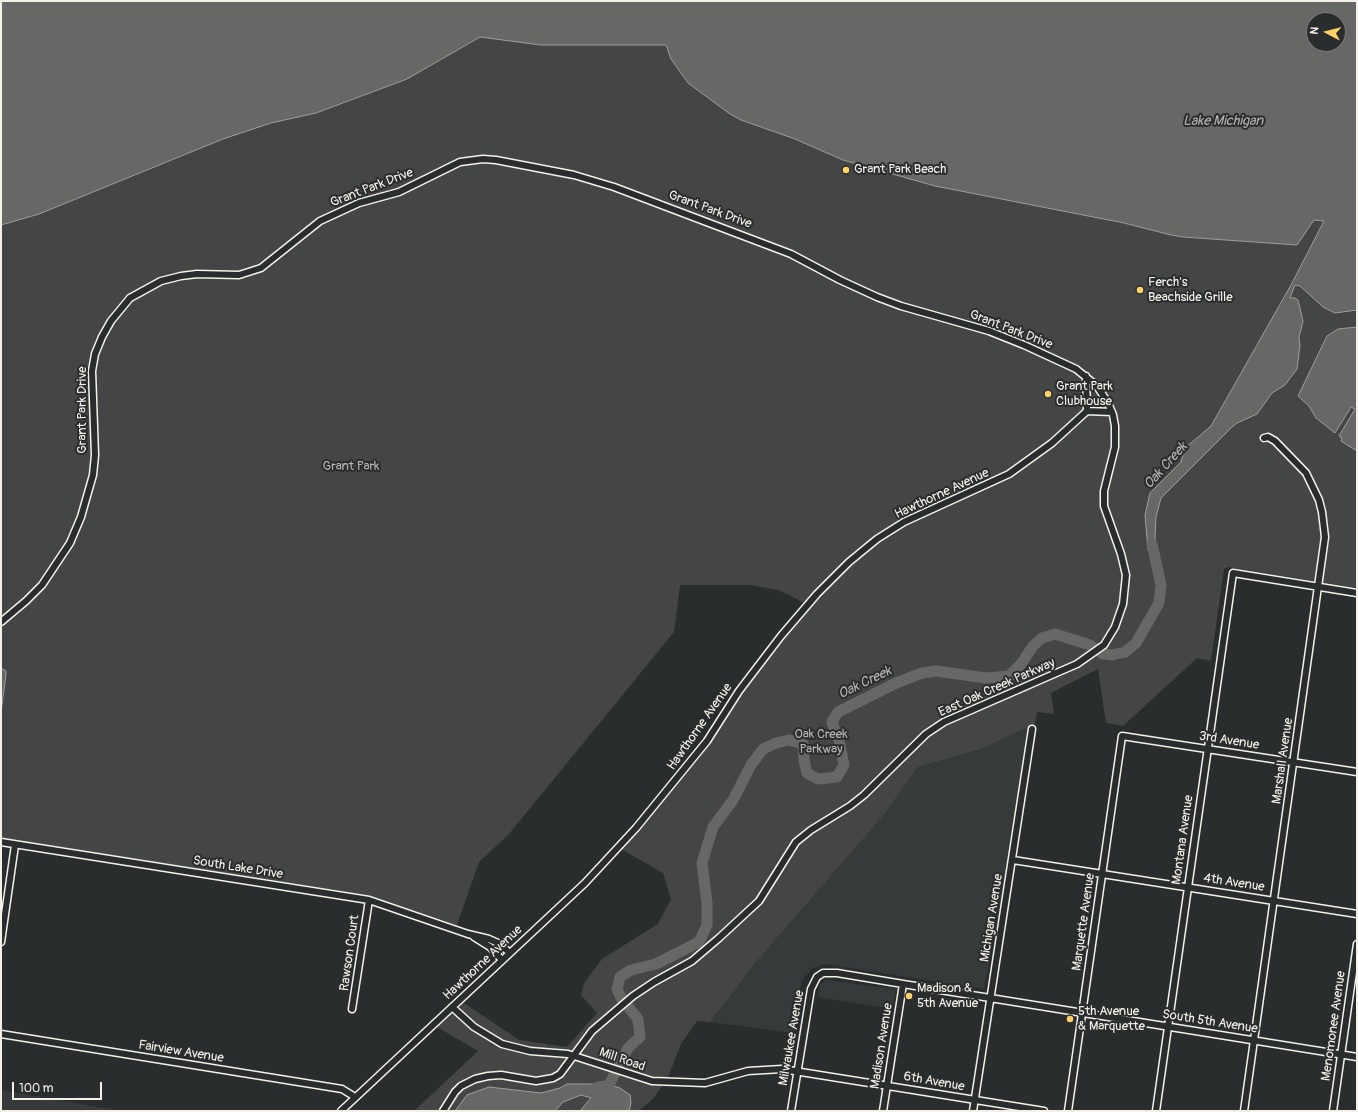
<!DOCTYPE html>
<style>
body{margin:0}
#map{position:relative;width:1358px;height:1112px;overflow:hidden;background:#2a2d2e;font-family:Pangolin,sans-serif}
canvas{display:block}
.frame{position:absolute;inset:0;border:2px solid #f4f1e8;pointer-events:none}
.north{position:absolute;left:1306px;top:12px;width:40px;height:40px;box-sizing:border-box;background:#2a2d2e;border:1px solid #7b7b78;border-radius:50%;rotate:277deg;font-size:11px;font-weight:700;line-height:16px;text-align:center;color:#f4f1e8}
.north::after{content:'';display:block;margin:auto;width:14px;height:18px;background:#ffd166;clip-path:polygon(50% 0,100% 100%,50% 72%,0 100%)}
.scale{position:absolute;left:12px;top:1082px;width:90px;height:18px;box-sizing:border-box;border:2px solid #f4f1e8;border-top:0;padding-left:5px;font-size:12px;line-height:14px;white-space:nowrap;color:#f4f1e8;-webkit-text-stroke:3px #2a2d2e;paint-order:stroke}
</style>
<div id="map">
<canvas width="1358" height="1112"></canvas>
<div class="frame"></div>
<div class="north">N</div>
<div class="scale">100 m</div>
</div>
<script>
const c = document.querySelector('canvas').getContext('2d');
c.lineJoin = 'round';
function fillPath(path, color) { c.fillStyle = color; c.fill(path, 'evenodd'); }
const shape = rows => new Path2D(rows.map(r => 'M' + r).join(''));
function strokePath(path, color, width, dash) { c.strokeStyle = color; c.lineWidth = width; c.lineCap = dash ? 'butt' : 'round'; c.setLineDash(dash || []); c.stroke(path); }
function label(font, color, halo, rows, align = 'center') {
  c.font = font + ' Pangolin,sans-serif'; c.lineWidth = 4; c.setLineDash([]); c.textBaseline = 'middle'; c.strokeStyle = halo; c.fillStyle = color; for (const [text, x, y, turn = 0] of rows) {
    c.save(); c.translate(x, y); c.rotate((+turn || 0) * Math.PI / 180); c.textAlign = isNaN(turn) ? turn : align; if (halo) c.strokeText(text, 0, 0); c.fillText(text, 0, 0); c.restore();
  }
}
const built = shape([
 [1035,724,984,989,825,964,813,968,802,980,793,1033,710,1022,757,961,883,816,918,767,981,749],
 [825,980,896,989,892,1009,817,997,820,985],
 [1,1090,121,1111,1,1111]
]);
const green = shape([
 [480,37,541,45,666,45,671,59,688,83,741,120,795,139,843,160,935,186,1125,223,1171,235,1183,237,1297,245,1314,220,1324,221,1291,285,1211,426,1185,448,1181,462,1150,493,1145,515,1158,559,1155,537,1156,517,1161,498,1232,427,1237,423,1257,414,1272,393,1285,385,1297,369,1301,330,1290,299,1295,285,1300,286,1323,307,1357,310,1357,327,1338,329,1327,336,1298,396,1309,406,1317,418,1335,433,1351,407,1355,409,1341,441,1357,451,1357,588,1228,567,1224,569,1211,661,1197,658,1123,726,1106,723,1098,669,1051,693,1054,714,1037,712,1035,724,981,749,918,767,883,816,757,961,710,1022,697,1021,681,1044,668,1077,653,1099,638,1111,414,1111,478,1051,437,1027,464,1003,519,1040,567,1047,597,1013,581,995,584,983,602,959,658,924,671,899,663,873,621,849,698,759,746,687,810,607,797,599,778,590,750,585,680,585,674,632,509,834,479,862,457,925,367,895,1,838,1,225,39,214,223,139,271,123,316,113,407,79]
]);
const water = shape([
 [1,1,1357,1,1357,310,1335,313,1323,307,1300,286,1295,285,1290,298,1295,298,1298,300,1303,321,1299,338,1300,345,1297,369,1285,385,1272,393,1257,414,1237,423,1232,427,1161,498,1156,517,1155,537,1158,559,1154,559,1148,550,1145,515,1150,493,1181,462,1185,448,1211,426,1291,285,1324,221,1314,220,1297,245,1183,237,1171,235,1124,223,935,186,843,160,795,139,741,120,730,114,688,83,671,59,666,45,541,45,480,37,407,79,316,113,271,123,223,139,39,214,1,225,1,1],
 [1314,20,1338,20,1338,44,1314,44,1314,20],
 [1357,327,1357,451,1341,441,1342,438,1339,436,1355,409,1351,407,1335,433,1316,418,1309,406,1298,396,1327,336,1338,329,1357,327],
 [1,668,6,671,6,675,1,712,1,668],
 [600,1082,620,1088,630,1095,631,1103,629,1111,580,1111,591,1098,581,1095,563,1102,555,1111,455,1111,467,1095,489,1087,541,1093,560,1088,567,1084,593,1084,600,1082]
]);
const river = shape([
 [596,1088,609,1085,628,1048,640,1037,638,1019,621,998,617,989,620,977,631,970,656,964,699,942,707,925,707,903,702,863,713,827,733,800,751,765,763,749,776,743,789,740,803,744,804,760,807,773,818,779,837,777,844,765,839,740,832,722,838,712,896,683,922,673,936,671,986,678,1009,676,1021,664,1033,646,1042,638,1055,634,1090,645,1103,654,1112,655,1125,652,1136,643,1159,603,1161,585,1152,544]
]);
const minor = shape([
 [1086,376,1087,411],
 [1,622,26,601,42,585,70,543,81,517,93,475,95,455,92,371,95,354,102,337,111,321,130,298,161,281,181,276,197,274,239,275,261,268,320,221,359,203,399,192,460,162,483,159,496,160,574,175,614,187,791,254,840,280,877,297,901,306,989,331,1024,345,1076,369,1097,386,1108,403,1113,415,1115,426,1115,447,1104,491,1104,506,1121,554,1126,575,1123,604,1115,627,1104,645,1077,664,944,722,926,734,864,795,850,806,811,830,796,842,759,901,719,938,692,961,654,982,633,996,592,1031,560,1074,553,1078,536,1081,501,1075,488,1076,475,1079,461,1086,455,1092,443,1111],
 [1,842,369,900,468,934,489,939,498,943,510,953],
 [1013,860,1357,914],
 [474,937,490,947,502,960],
 [1,942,15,845],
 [452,1007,474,1027,502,1044,530,1051,568,1054,652,1081,705,1083,748,1071,782,1069,1044,1111],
 [352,1009,369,900],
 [1,1034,342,1089,355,1097],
 [341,1111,585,883,636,828,707,741,739,691,781,636,817,594,849,562,877,539,904,522,1009,474,1052,443,1087,411,1112,412],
 [791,1111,811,989,817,977,823,973,837,973,903,984,1357,1057],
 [883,1111,903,984],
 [973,1111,1032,729],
 [1068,1111,1122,736,1357,772],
 [1156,1111,1233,573,1357,593],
 [1244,1111,1325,537,1322,512,1319,500,1306,473,1275,441,1268,437,1264,438],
 [1333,1111,1357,944]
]);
const markers = [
 [846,170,4,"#ffd166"],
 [1140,290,4,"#ffd166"],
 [1048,394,4,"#ffd166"],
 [909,996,4,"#ffd166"],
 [1070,1019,4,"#ffd166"]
];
const poiNames = [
 ["Grant Park Beach",854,170],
 ["Ferch's",1148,283],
 ["Beachside Grille",1148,298],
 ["Grant Park",1056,387],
 ["Clubhouse",1056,402],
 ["Madison &",917,989],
 ["5th Avenue",917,1004],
 ["5th Avenue",1078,1012],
 ["& Marquette",1078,1027]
];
const streetNames = [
 ["Grant Park Drive",372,188,-21],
 ["Grant Park Drive",710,210,20],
 ["Grant Park Drive",1011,330,21],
 ["Grant Park Drive",83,410,-90],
 ["Hawthorne Avenue",942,494,-25],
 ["East Oak Creek Parkway",997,688,-24],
 ["Hawthorne Avenue",700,727,-55],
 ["3rd Avenue",1229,741,9],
 ["Marshall Avenue",1283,761,-82],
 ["Montana Avenue",1183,840,-82],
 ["South Lake Drive",238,868,9],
 ["4th Avenue",1234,883,9],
 ["Michigan Avenue",992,918,-81],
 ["Marquette Avenue",1084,922,-82],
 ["Rawson Court",350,953,-82],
 ["Hawthorne Avenue",483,963,-43],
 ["South 5th Avenue",1210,1022,9],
 ["Menomonee Avenue",1334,1026,-82],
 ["Milwaukee Avenue",792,1038,-80],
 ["Madison Avenue",882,1046,-81],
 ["Fairview Avenue",181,1052,9],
 ["Mill Road",622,1060,19],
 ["6th Avenue",934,1082,10]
];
const parkNames = [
 ["Grant Park",351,467],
 ["Oak Creek",821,735],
 ["Parkway",821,750]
];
const waterNames = [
 ["Lake Michigan",1223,121],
 ["Oak Creek",1166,466,-48],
 ["Oak Creek",865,683,-26]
];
fillPath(built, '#373a3a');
fillPath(green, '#444645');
fillPath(water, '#676866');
strokePath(water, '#9f9f9a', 1);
strokePath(river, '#676866', 11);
strokePath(minor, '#f4f1e8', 9);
strokePath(minor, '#2a2d2e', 6);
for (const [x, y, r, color] of markers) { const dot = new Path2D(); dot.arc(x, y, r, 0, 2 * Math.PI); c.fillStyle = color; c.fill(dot); strokePath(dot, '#2a2d2e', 1.5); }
label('13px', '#f4f1e8', '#2a2d2e', poiNames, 'left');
label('13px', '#f4f1e8', '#2a2d2e', streetNames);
label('13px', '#b6b5af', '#2a2d2e', parkNames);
label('italic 14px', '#b5b3ae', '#2a2d2e', waterNames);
</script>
